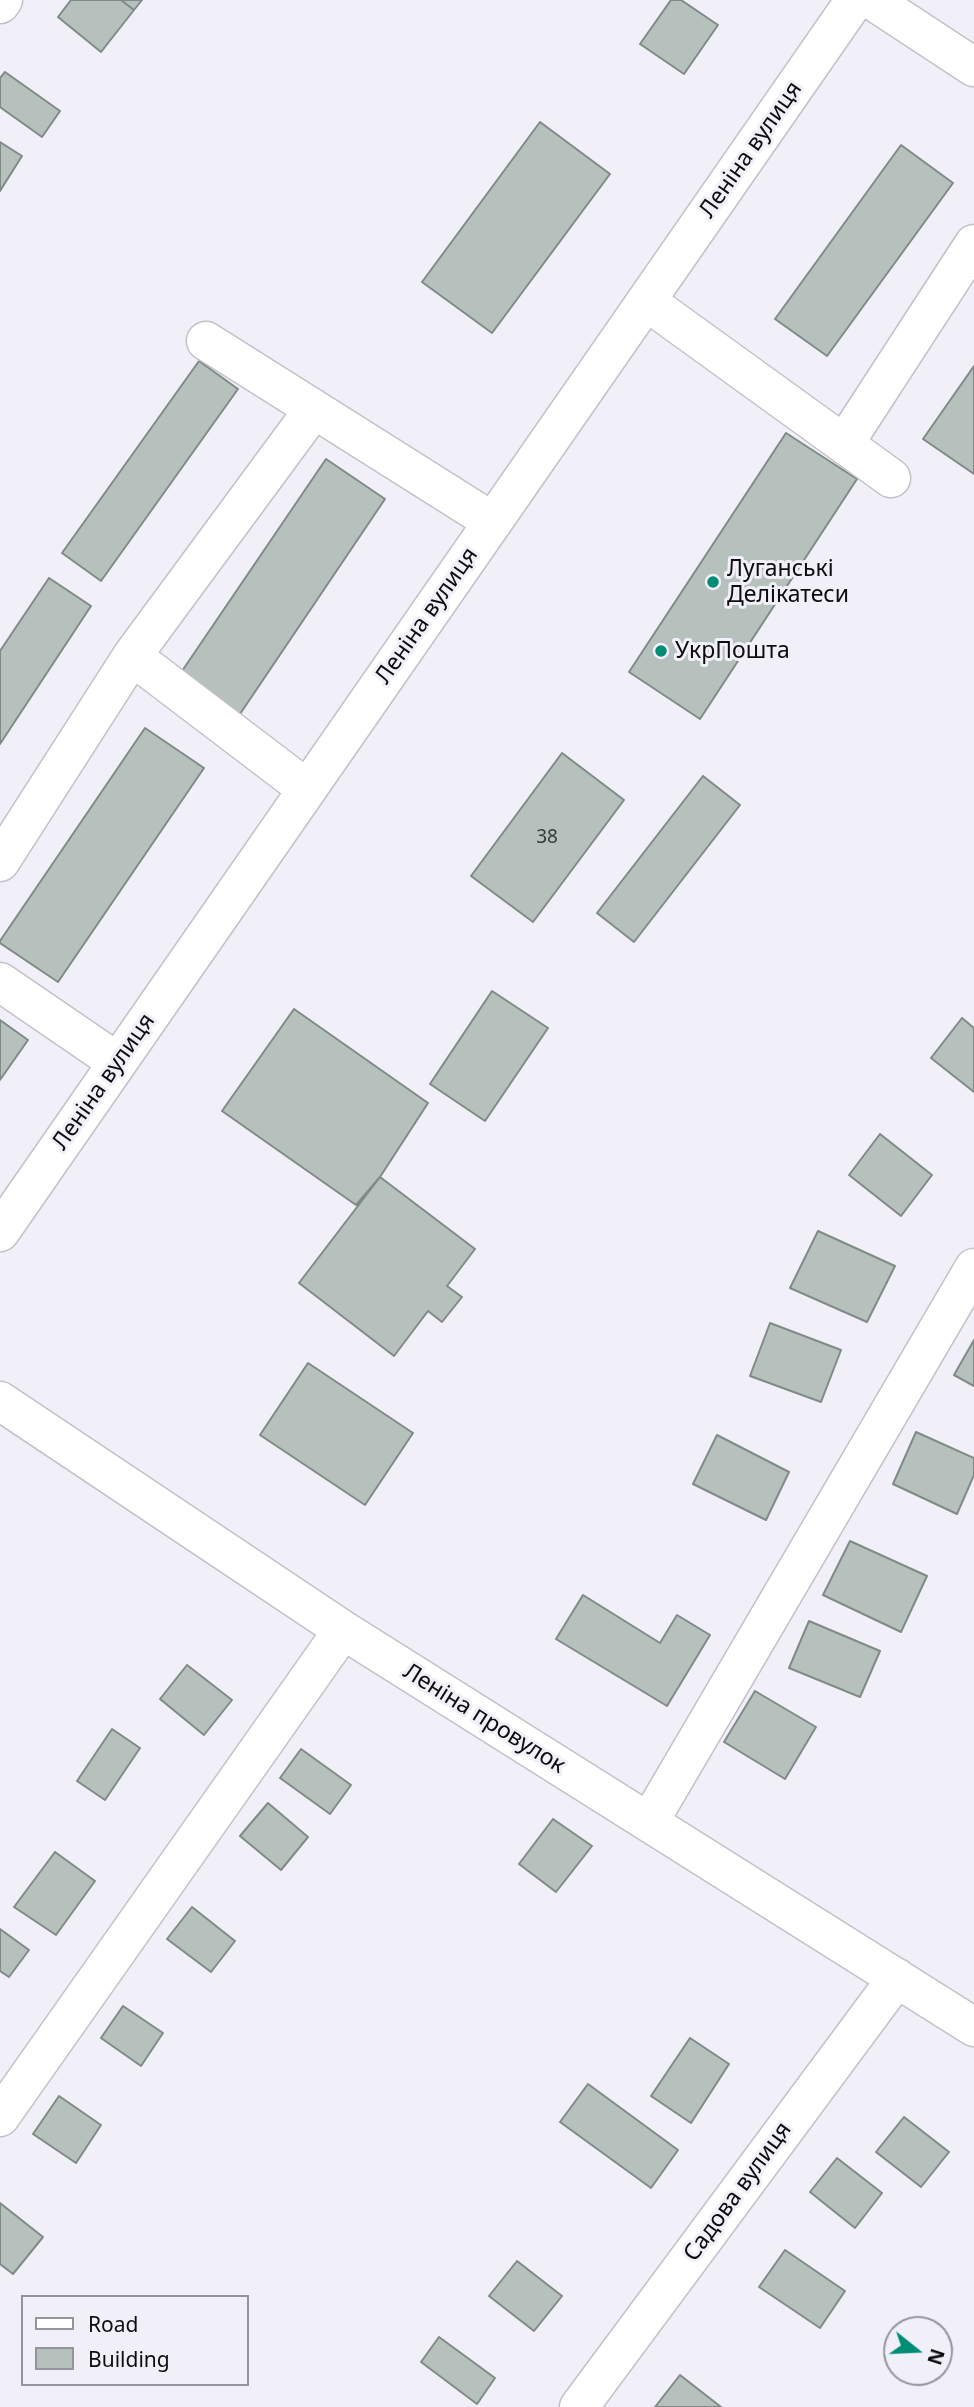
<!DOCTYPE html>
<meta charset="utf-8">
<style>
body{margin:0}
#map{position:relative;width:974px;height:2407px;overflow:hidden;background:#f1eff8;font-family:"Noto Sans",sans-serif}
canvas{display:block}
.legend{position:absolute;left:21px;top:2295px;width:228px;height:91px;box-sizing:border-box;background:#f1eff8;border:2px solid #96949b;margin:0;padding:9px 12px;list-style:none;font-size:21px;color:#0d0c0f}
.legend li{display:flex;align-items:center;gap:14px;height:35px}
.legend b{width:35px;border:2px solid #96949b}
.north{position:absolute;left:883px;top:2316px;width:70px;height:70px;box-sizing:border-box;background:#f1eff8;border:2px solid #96949b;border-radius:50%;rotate:108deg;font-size:19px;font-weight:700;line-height:28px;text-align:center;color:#0d0c0f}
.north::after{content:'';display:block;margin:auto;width:24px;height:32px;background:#008c75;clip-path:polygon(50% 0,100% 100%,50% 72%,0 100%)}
</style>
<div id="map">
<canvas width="974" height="2407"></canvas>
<ul class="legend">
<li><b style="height:9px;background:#fff"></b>Road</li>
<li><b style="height:19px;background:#b6c1be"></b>Building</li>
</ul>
<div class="north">N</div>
</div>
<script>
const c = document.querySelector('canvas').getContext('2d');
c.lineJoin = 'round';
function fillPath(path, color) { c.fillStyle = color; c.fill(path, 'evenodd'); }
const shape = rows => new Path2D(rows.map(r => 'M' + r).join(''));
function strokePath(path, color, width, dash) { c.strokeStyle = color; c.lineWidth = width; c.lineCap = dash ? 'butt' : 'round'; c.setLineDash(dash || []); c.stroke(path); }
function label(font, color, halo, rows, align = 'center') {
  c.font = font + ' "Noto Sans",sans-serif'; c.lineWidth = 6; c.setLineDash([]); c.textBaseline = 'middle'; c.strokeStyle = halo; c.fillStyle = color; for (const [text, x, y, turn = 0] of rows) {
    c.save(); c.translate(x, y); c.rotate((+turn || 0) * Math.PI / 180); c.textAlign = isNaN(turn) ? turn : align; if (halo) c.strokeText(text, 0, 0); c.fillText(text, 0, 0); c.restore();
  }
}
const building = shape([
 [71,0,121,0,134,10,101,52,58,17,71,0],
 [121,0,142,0,134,10,121,0],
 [671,0,681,0,718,25,684,74,640,44,671,0],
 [5,72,60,111,42,137,0,107,0,78,5,72],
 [540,122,610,174,492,333,422,282,540,122],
 [0,142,22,156,0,191,0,142],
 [901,145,953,183,827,356,775,319,901,145],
 [199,361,238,389,101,581,62,553,199,361],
 [974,366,974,474,923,439,974,366],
 [786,433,857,479,700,719,629,672,786,433],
 [326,459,385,499,240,714,180,674,326,459],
 [49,578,91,606,0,744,0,651,49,578],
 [145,728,204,768,58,982,0,943,0,941,145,728],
 [562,753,624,800,533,922,471,876,562,753],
 [703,776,740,805,634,942,597,913,703,776],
 [492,991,548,1028,485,1121,430,1084,492,991],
 [294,1009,428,1103,380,1177,356,1205,222,1111,294,1009],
 [962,1018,974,1028,974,1092,931,1058,962,1018],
 [0,1020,28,1040,0,1080,0,1020],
 [880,1134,932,1175,901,1216,849,1175,880,1134],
 [380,1177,475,1249,447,1286,462,1297,442,1322,428,1311,394,1356,299,1283,380,1177],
 [818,1231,895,1266,867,1322,790,1288,818,1231],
 [770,1323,841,1350,821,1402,750,1376,770,1323],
 [974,1340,974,1386,954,1375,974,1340],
 [308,1363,413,1433,365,1505,260,1435,308,1363],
 [916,1432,974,1458,974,1475,957,1514,893,1484,916,1432],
 [717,1435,789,1472,766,1520,693,1484,717,1435],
 [850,1541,927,1576,901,1632,823,1595,850,1541],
 [583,1595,660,1643,677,1615,710,1635,667,1706,556,1639,583,1595],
 [809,1621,880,1651,860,1697,789,1668,809,1621],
 [187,1665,232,1700,204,1735,160,1699,187,1665],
 [755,1691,816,1727,785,1779,724,1742,755,1691],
 [112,1729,140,1748,105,1800,77,1781,112,1729],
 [301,1749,351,1785,330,1814,280,1778,301,1749],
 [268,1803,308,1837,281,1870,240,1836,268,1803],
 [553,1819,592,1846,556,1892,519,1864,553,1819],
 [55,1852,95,1881,56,1935,14,1907,55,1852],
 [192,1907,235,1941,211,1972,167,1939,192,1907],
 [0,1929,29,1950,9,1977,0,1971,0,1929],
 [123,2006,163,2033,141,2066,101,2038,123,2006],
 [690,2038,729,2064,691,2123,651,2096,690,2038],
 [588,2084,678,2150,651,2188,560,2122,588,2084],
 [59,2096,101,2125,76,2163,33,2134,59,2096],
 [904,2117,949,2152,921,2187,876,2152,904,2117],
 [837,2158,882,2193,855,2228,810,2192,837,2158],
 [0,2203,43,2237,13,2274,0,2264,0,2203],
 [785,2250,845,2291,820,2328,759,2287,785,2250],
 [517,2261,562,2296,534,2331,489,2296,517,2261],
 [439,2337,495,2378,477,2404,421,2362,439,2337],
 [680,2375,721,2407,655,2407,680,2375]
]);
const minor = shape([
 [872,0,974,67],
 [0,4,3,0],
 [646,301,891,478],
 [206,341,493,522],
 [844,444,974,244],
 [132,656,307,789],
 [0,862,132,656,314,409],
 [0,982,117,1062],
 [0,1232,855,0],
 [0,1401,343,1630,974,2027],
 [649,1822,974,1268],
 [0,2117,343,1630],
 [579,2407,897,1978]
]);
const markers = [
 [713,582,7,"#008c75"],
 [661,651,7,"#008c75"]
];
const numberNames = [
 ["38",547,838]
];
const streetNames = [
 ["Леніна вулиця",751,150,-55],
 ["Леніна вулиця",427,616,-55],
 ["Леніна вулиця",104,1082,-55],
 ["Леніна провулок",484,1719,32],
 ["Садова вулиця",738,2192,-54]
];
const poiNames = [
 ["Луганські",727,569],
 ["Делікатеси",727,595],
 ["УкрПошта",675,651]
];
fillPath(building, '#b6c1be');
strokePath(building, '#808b87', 2);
strokePath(minor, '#c3c0ca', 41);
strokePath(minor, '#fff', 38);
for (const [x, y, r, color] of markers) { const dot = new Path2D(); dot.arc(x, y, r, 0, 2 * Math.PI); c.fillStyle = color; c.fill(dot); strokePath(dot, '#f1eff8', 2.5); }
label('19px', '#37393b', null, numberNames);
label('23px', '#0d0c0f', '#f1eff8', streetNames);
label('23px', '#0d0c0f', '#f1eff8', poiNames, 'left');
</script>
